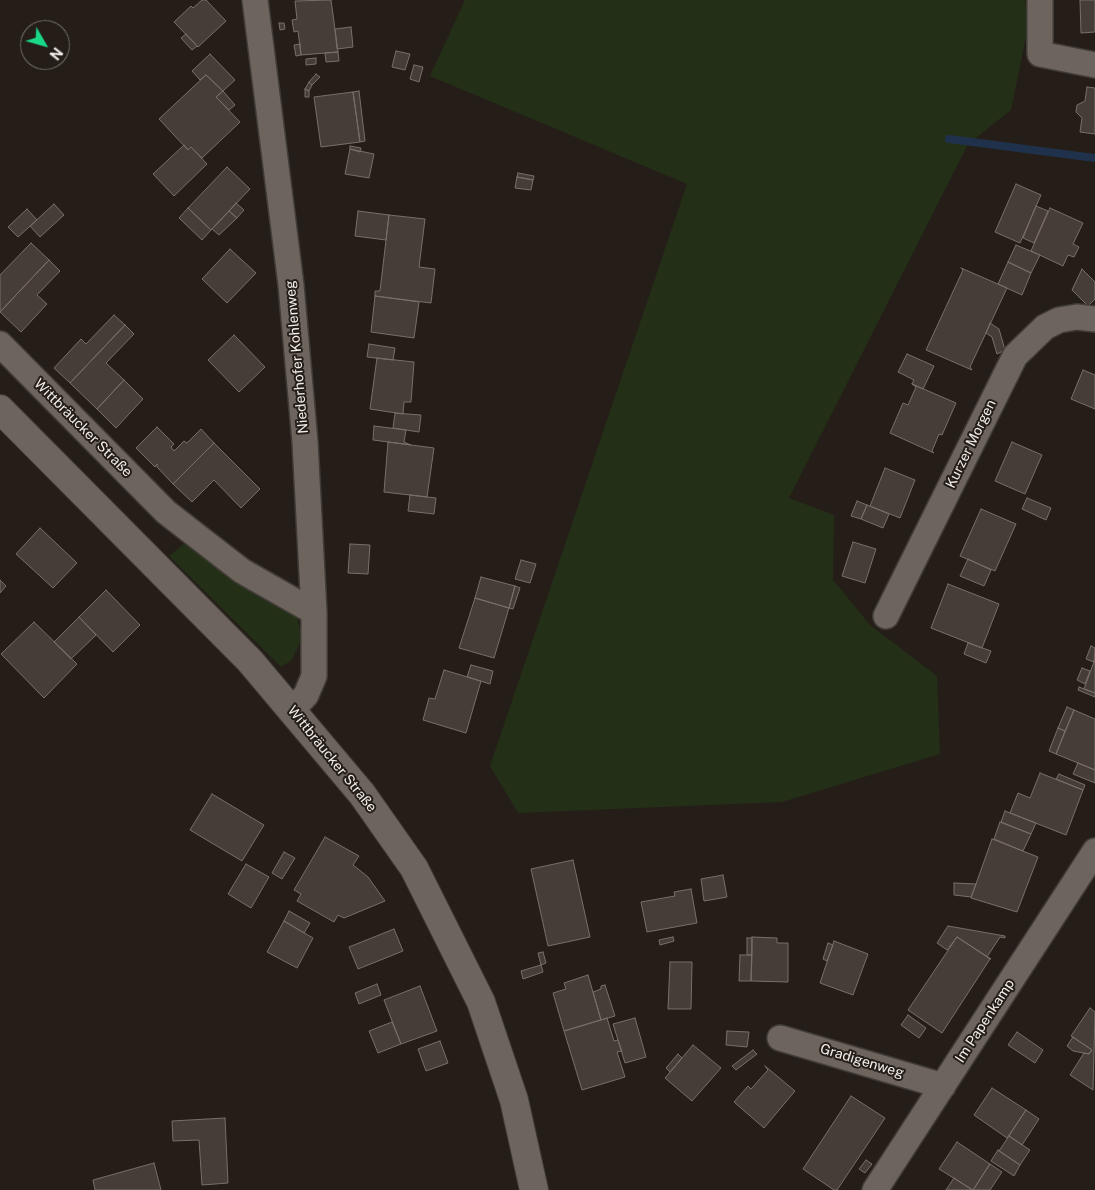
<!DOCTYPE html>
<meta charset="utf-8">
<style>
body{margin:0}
#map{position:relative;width:1095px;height:1190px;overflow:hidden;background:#251e18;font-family:"Public Sans",sans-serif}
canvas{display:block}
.north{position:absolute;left:20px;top:20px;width:50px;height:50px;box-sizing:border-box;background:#251e18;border:1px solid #77716c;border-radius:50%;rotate:128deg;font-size:14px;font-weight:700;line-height:20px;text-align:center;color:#f3eeea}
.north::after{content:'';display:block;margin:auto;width:18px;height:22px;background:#19d989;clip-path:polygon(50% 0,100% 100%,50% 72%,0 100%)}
</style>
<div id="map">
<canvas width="1095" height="1190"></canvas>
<div class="north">N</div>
</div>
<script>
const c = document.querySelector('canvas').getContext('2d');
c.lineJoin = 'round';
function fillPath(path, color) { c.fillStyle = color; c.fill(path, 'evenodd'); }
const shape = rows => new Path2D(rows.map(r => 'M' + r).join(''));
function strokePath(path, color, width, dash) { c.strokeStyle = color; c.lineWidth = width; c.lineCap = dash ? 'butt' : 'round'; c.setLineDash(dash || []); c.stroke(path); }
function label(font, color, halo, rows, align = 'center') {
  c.font = font + ' "Public Sans",sans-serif'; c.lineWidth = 4; c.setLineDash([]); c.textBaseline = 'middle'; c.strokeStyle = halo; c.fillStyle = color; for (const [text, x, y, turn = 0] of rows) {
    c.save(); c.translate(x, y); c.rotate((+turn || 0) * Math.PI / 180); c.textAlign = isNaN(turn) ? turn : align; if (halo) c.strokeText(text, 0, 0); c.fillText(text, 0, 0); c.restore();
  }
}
const green = shape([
 [465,0,1025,0,1028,27,1011,110,968,144,789,498,834,515,833,580,870,625,937,676,940,754,782,802,518,813,490,766,687,184,430,76],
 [190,539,265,599,297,617,302,638,292,660,281,667,169,556]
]);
const stream = shape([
 [949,139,1095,158]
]);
const building = shape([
 [202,0,206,0,226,21,198,47,174,22,191,6,193,8,202,0],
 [331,0,338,52,301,55,298,31,294,32,292,20,297,19,295,1,331,0],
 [1080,0,1095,0,1095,32,1081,33,1080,0],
 [279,23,284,23,285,29,280,30,279,23],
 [351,27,353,47,337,49,335,29,351,27],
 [186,34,197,46,192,50,181,38,186,34],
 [300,44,301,55,296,56,294,45,300,44],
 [396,51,410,54,405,70,392,67,396,51],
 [338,52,339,61,326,62,325,53,338,52],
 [210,54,235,80,223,91,206,75,200,80,192,71,210,54],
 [316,58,316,64,306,65,306,59,316,58],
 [414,65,423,67,419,82,410,79,414,65],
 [316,74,320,77,312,85,309,82,316,74],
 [206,75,223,91,216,97,240,122,202,158,191,147,188,150,159,119,206,75],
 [309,82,312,85,309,91,305,89,309,82],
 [1087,87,1095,88,1095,134,1080,132,1082,118,1076,112,1077,105,1085,101,1087,87],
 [305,89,309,91,309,97,305,97,305,89],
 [223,91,235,105,229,110,216,97,223,91],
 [359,91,365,141,360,142,353,92,359,91],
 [353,92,360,142,321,147,314,97,353,92],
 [184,145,188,150,191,147,207,164,174,196,153,174,184,145],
 [350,146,361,148,360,152,350,149,350,146],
 [350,149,374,154,369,178,345,174,350,149],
 [227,167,250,189,211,230,188,208,227,167],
 [518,173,534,176,533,180,517,177,518,173],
 [517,177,533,180,531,190,515,188,517,177],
 [1016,184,1041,195,1020,243,995,232,1016,184],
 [236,203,244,210,237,218,229,211,236,203],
 [54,204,64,215,40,237,30,226,54,204],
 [1036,206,1048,211,1034,243,1023,238,1036,206],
 [188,208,211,230,202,240,179,218,188,208],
 [1050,208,1083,223,1073,244,1079,247,1074,257,1068,255,1063,266,1031,251,1050,208],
 [27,209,37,220,18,237,8,227,27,209],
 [229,211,237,218,219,235,212,229,229,211],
 [358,211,389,215,386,240,355,236,358,211],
 [389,215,425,219,419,267,435,269,431,303,375,296,375,291,380,291,389,215],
 [31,243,49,260,0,312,0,275,31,243],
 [1016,245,1040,255,1031,273,1008,262,1016,245],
 [230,249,256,273,227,303,202,279,230,249],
 [49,260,60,271,37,295,47,304,21,332,0,312,49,260],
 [1008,262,1031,273,1022,295,998,284,1008,262],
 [961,268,1007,288,970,367,972,370,926,350,963,270,961,268],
 [1082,269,1095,282,1095,299,1088,306,1072,290,1082,269],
 [375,296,419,302,414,338,371,332,375,296],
 [114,315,125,325,70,383,54,368,81,339,86,344,114,315],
 [990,323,999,329,1005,350,997,354,992,337,986,333,990,323],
 [125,325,134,334,106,363,124,380,97,409,70,383,125,325],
 [234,335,265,367,239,392,208,360,234,335],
 [369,344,395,348,393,360,367,357,369,344],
 [907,354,934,366,923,389,912,384,914,380,898,372,907,354],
 [377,358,414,362,411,402,404,402,403,414,370,409,377,358],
 [1083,370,1095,375,1095,409,1071,399,1083,370],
 [124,380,143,399,116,428,97,409,124,380],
 [912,384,956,403,942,435,939,434,932,451,934,453,890,433,903,403,908,405,916,387,912,384],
 [395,413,421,415,419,432,393,428,395,413],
 [374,426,406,430,404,442,411,445,373,440,374,426],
 [157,427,174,444,171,447,174,451,184,441,187,443,201,429,214,443,173,484,157,467,157,464,155,467,136,448,157,427],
 [388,442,434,448,427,497,384,492,388,442],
 [1012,442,1042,455,1025,494,995,481,1012,442],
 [214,443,260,489,241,508,214,480,192,502,173,484,214,443],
 [885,468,915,480,900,518,870,506,885,468],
 [410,495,436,498,434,514,408,511,410,495],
 [1027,498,1051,508,1046,520,1022,509,1027,498],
 [857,501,867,505,861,519,851,516,857,501],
 [867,505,889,514,883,528,861,519,867,505],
 [981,509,1016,524,995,571,960,556,981,509],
 [40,528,77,563,53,588,16,554,40,528],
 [853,542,876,549,865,583,842,576,853,542],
 [350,544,370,545,368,574,348,573,350,544],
 [968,559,991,570,984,586,960,576,968,559],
 [521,560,536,564,530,583,515,579,521,560],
 [481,577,515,586,509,608,475,598,481,577],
 [0,580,6,586,0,593,0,580],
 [948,584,999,604,982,648,931,628,948,584],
 [515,586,520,588,513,609,509,608,515,586],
 [106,590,140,625,113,652,79,617,106,590],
 [475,598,509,608,494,658,459,648,475,598],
 [79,617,96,635,71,659,54,642,79,617],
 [34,622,77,664,44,698,1,654,34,622],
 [968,643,991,651,986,663,964,654,968,643],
 [1091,646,1095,648,1094,662,1086,659,1091,646],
 [1095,659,1095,693,1084,689,1095,659],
 [471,665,493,671,490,684,467,677,471,665],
 [1082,668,1090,671,1085,684,1077,680,1082,668],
 [444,670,481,681,466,733,423,720,429,698,435,699,444,670],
 [1079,687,1095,693,1095,697,1078,690,1079,687],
 [1067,707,1074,710,1065,731,1058,728,1067,707],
 [1074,710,1095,719,1095,770,1056,754,1074,710],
 [1058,728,1065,731,1056,754,1049,751,1058,728],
 [1078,763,1095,770,1095,783,1073,774,1078,763],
 [1040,773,1083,790,1066,835,1010,813,1018,793,1030,798,1040,773],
 [1059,774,1085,785,1083,790,1056,779,1059,774],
 [212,794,264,825,242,861,190,830,212,794],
 [1005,811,1036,823,1031,834,1001,822,1005,811],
 [1000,822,1031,834,1023,851,994,839,1000,822],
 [325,837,359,856,353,865,368,877,385,901,344,918,338,915,334,922,297,901,301,894,294,890,325,837],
 [992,839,1038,857,1017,912,971,898,992,839],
 [284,852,295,858,282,879,272,873,284,852],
 [573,860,590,937,548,946,531,869,573,860],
 [246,864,269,877,251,908,228,894,246,864],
 [723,875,727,897,704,901,701,879,723,875],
 [954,883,976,884,971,897,954,895,954,883],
 [691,889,697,923,647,932,641,902,675,896,674,892,691,889],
 [289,911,310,923,304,933,284,921,289,911],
 [284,921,313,938,297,968,267,952,284,921],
 [948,926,1005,936,1005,938,1000,937,987,957,991,959,957,937,947,950,937,943,948,926],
 [394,929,403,951,358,969,349,947,394,929],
 [673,937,674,941,660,945,659,940,673,937],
 [752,937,777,938,777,943,788,943,788,982,751,981,752,937],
 [957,937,990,959,942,1033,908,1010,957,937],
 [747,938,752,938,752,955,747,955,747,938],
 [834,941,868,954,853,995,820,983,834,941],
 [828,943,833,945,827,961,823,959,828,943],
 [543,952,546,963,541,965,538,953,543,952],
 [740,955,752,955,751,981,739,981,740,955],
 [670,962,692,962,691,1009,668,1009,670,962],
 [541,965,543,972,523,979,521,971,541,965],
 [588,975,601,1020,564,1031,553,993,566,989,564,983,588,975],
 [377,984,381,995,359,1004,355,993,377,984],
 [605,985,615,1016,601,1020,593,992,601,989,601,986,605,985],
 [420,986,437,1031,401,1044,384,1000,420,986],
 [1090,1008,1095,1012,1093,1090,1070,1075,1084,1053,1089,1054,1092,1050,1071,1036,1090,1008],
 [908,1015,926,1028,919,1038,901,1025,908,1015],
 [607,1018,614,1041,618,1040,622,1051,617,1052,625,1077,582,1090,564,1031,607,1018],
 [635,1018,646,1057,625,1063,613,1024,635,1018],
 [392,1022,401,1044,378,1053,369,1031,392,1022],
 [727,1031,749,1032,747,1047,726,1045,727,1031],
 [1017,1032,1043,1050,1035,1063,1008,1045,1017,1032],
 [1073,1037,1092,1050,1089,1054,1073,1051,1067,1046,1073,1037],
 [440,1041,448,1063,426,1071,418,1049,440,1041],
 [693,1045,721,1068,692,1101,665,1078,693,1045],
 [753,1050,757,1054,736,1070,732,1066,753,1050],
 [678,1054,682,1058,670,1072,666,1068,678,1054],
 [765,1066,795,1091,764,1128,734,1102,748,1086,751,1089,768,1070,765,1066],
 [992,1088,1026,1110,1007,1138,974,1115,992,1088],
 [851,1096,885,1118,837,1190,834,1190,803,1169,851,1096],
 [1026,1110,1039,1119,1022,1145,1009,1136,1026,1110],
 [225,1118,228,1183,202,1185,199,1140,173,1141,172,1121,225,1118],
 [1009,1136,1030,1150,1020,1165,999,1151,1009,1136],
 [957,1142,990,1164,973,1190,939,1169,957,1142],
 [998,1150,1020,1165,1014,1176,991,1161,998,1150],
 [866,1160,872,1164,865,1173,859,1169,866,1160],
 [154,1163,161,1190,95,1190,93,1180,154,1163],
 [990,1164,1002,1172,990,1190,973,1190,990,1164],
 [954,1178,972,1190,946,1190,954,1178]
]);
const street = shape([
 [255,0,291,285,305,442,314,612,314,676,306,695,293,709],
 [1040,0,1040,54,1095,65],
 [0,344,166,512,242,571,314,612],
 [886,616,1015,356,1045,327,1059,320,1077,317,1095,319],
 [780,1038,943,1086],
 [875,1190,1095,851]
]);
const secondary = shape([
 [0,409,250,661,362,794,414,868,481,1002,514,1100,534,1190]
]);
const streetNames = [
 ["Niederhofer Kohlenweg",297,357,-95],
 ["Wittbräucker Straße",83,428,45],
 ["Kurzer Morgen",971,444,-64],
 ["Wittbräucker Straße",332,759,51],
 ["Im Papenkamp",985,1021,-57],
 ["Gradigenweg",862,1061,17]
];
fillPath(green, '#242f17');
strokePath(stream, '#20324b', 8);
fillPath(building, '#463d38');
strokePath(building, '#796f69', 1);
strokePath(street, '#403b37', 28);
strokePath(secondary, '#403b37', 30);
strokePath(street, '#6d645d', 25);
strokePath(secondary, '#6d645d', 28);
label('14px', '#f3eeea', '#251e18', streetNames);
</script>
